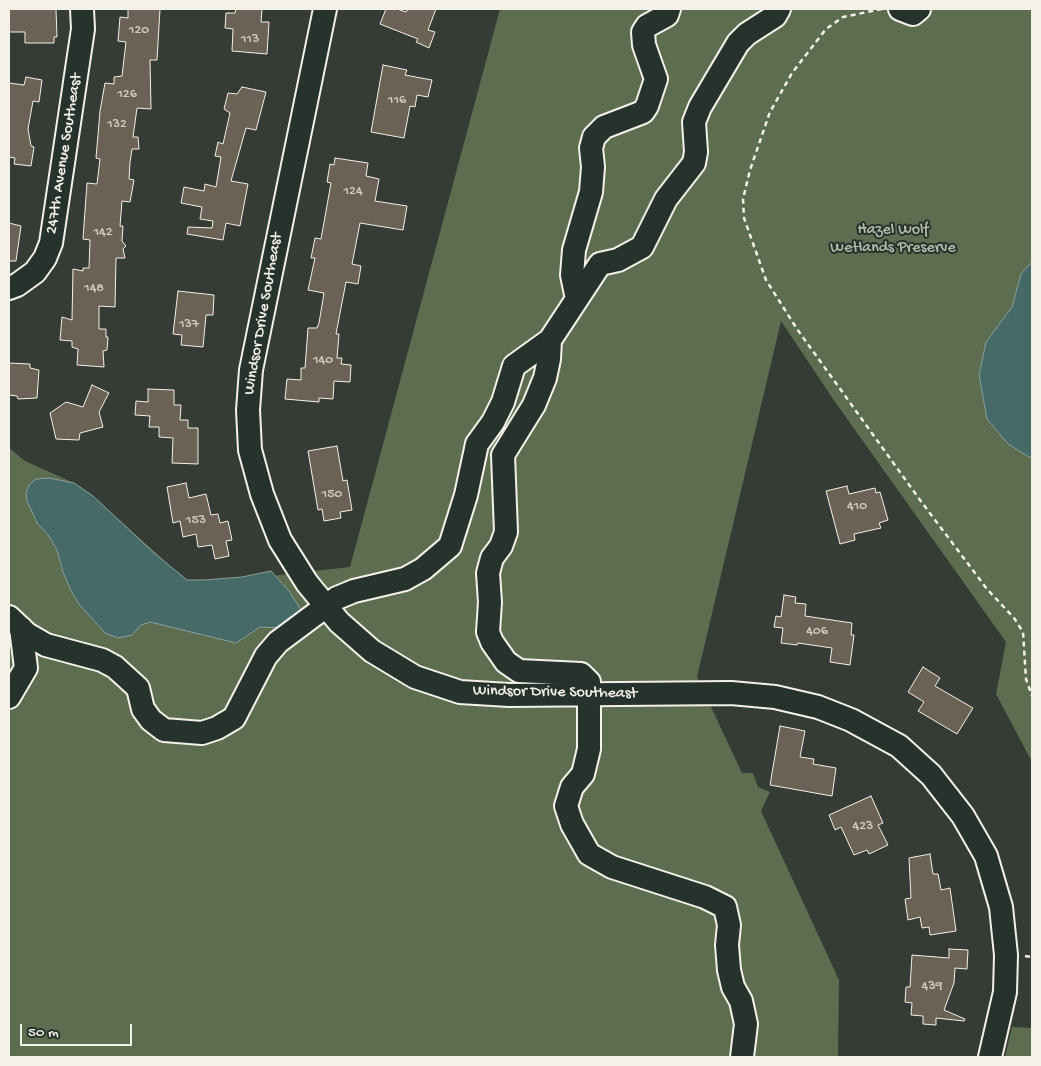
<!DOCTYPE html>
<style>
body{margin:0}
#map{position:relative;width:1041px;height:1066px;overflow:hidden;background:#343c35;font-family:"Gochi Hand",sans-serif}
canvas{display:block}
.frame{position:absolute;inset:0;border:10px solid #f4f1e8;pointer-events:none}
.scale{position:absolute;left:20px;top:1024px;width:112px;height:22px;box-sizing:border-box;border:2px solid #f4f1e8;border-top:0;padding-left:6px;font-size:15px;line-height:18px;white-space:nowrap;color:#f4f1e8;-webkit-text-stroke:4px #26332d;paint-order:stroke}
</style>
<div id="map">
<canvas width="1041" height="1066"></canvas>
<div class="frame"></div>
<div class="scale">50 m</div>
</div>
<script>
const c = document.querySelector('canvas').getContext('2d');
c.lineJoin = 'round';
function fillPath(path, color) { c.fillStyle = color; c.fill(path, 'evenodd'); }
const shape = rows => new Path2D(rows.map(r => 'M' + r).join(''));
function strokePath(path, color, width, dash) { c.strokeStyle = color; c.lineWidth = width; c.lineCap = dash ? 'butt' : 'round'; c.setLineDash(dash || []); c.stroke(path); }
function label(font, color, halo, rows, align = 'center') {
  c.font = font + ' "Gochi Hand",sans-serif'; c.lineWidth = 4; c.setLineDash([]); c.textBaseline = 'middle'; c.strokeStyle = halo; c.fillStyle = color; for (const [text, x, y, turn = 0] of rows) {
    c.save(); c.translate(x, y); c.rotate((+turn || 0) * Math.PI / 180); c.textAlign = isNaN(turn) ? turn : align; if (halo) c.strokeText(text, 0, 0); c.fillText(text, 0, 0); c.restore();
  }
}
const green = shape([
 [500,9,1032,9,1032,762,996,694,1006,642,833,399,781,321,697,677,742,773,753,773,758,787,770,792,761,811,839,980,838,1057,9,1057,9,448,25,461,74,483,93,496,191,585,350,567],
 [1012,1027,1032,1028,1032,1057,1005,1057]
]);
const water = shape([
 [1032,262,1032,457,1029,457,1008,444,987,419,979,375,986,342,1012,307,1021,274,1032,262],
 [49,478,74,483,93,496,153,552,187,580,204,580,242,577,271,571,289,591,305,616,283,628,260,627,236,643,150,622,141,625,132,635,118,638,105,633,79,604,71,591,63,572,57,550,49,536,37,523,27,501,26,493,29,485,36,479,49,478]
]);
const building = shape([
 [9,9,56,9,57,37,54,37,54,43,25,43,25,32,9,32,9,9],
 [128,9,160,9,157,60,150,60,151,109,137,108,133,137,138,137,139,149,132,149,130,162,129,179,134,180,130,202,122,201,120,226,123,226,122,241,126,246,123,249,125,258,116,258,115,307,99,306,99,329,106,329,106,337,108,337,107,350,103,351,104,367,77,365,78,349,72,347,72,341,60,340,62,317,72,320,73,269,83,271,83,268,89,268,90,240,83,239,87,183,97,184,100,159,96,158,100,111,105,83,114,84,114,77,122,76,126,42,118,41,120,17,128,18,128,9],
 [236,9,262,9,261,22,269,22,267,54,232,51,233,29,225,28,226,13,235,13,236,9],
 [386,9,397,9,406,12,408,9,436,9,428,30,435,32,429,48,416,42,418,39,380,24,386,9],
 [383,65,407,70,405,75,432,80,428,97,417,95,415,107,410,106,404,138,371,132,383,65],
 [26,77,42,80,39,102,33,101,28,129,31,146,34,147,31,166,14,164,15,158,9,157,9,83,24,85,26,77],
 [242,87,266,92,256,130,246,128,231,181,248,184,240,226,226,223,223,240,187,234,188,227,212,228,213,221,200,219,202,207,181,203,184,187,204,191,205,184,216,187,221,157,215,156,218,142,223,144,230,113,224,109,228,93,237,94,242,87],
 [335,158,368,163,366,176,379,179,375,201,407,206,403,230,360,223,352,264,361,266,358,284,346,282,336,334,339,334,337,358,342,358,341,364,351,365,350,382,334,381,333,399,319,398,319,402,285,399,287,379,301,380,301,368,305,368,308,328,317,328,319,323,324,293,308,290,315,258,311,258,315,238,321,239,331,183,327,182,330,164,334,165,335,158],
 [9,223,21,226,16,261,9,261,9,223],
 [178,291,214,295,213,315,206,315,203,347,181,345,182,335,173,334,178,291],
 [9,363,30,364,30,368,39,370,37,398,18,399,17,396,9,395,9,363],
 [92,385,109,393,99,412,103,427,80,433,79,440,56,439,50,413,66,402,83,407,92,385],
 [148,389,174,390,174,405,181,405,180,420,188,420,188,428,198,428,198,464,172,463,173,438,159,437,159,427,149,427,150,416,135,415,136,401,148,402,148,389],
 [337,446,343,481,347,480,352,510,340,512,341,518,324,521,322,509,318,510,308,451,337,446],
 [186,483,189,498,206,494,211,515,218,514,220,523,228,521,232,540,226,541,229,556,215,559,212,545,198,547,196,534,183,537,180,521,173,523,167,487,186,483],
 [847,486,849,494,875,488,876,493,880,492,888,520,879,523,881,528,854,534,855,540,840,544,826,491,847,486],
 [784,595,796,597,795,603,806,604,805,616,852,623,851,635,854,635,850,665,830,662,832,648,798,643,797,645,781,643,783,628,774,627,776,616,781,617,784,595],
 [923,667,940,678,935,686,973,708,957,734,918,711,924,702,908,692,923,667],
 [780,726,805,731,800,757,814,759,813,764,836,768,832,796,770,785,780,726],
 [871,796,883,823,878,825,888,845,869,854,867,850,854,855,841,827,835,830,829,815,871,796],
 [930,854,933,874,938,874,941,890,950,888,956,931,930,935,929,927,922,928,920,917,908,920,905,899,911,898,909,858,930,854],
 [949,949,968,950,967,969,955,968,954,983,944,1010,965,1019,964,1021,936,1018,936,1025,923,1024,923,1016,911,1015,912,1003,905,1002,906,987,910,987,912,955,949,958,949,949]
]);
const path = shape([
 [882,9,843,17,826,29,792,73,770,112,750,170,743,199,744,218,766,280,797,329,920,500,987,589,1014,618,1023,632,1026,679,1032,696],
 [1025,956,1032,957]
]);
const minor = shape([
 [325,9,251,370,248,410,250,450,262,494,280,540,307,583,339,622,372,651,415,677,460,692,509,695,731,693,775,697,818,707,851,720,899,746,931,775,963,816,986,856,1001,907,1006,955,1005,992,990,1057],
 [900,9,913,14,919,9],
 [9,288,17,285,35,272,45,258,51,243,83,29,82,9],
 [577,299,600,264,618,260,642,247,666,199,694,163,696,152,694,122,700,107,738,43,747,34,775,16,779,9],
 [550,340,549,359,545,378,534,405,503,455,506,532,501,546,492,558,488,573,490,602,488,632,492,642,506,662,519,671,581,674,589,682,589,749,583,774,572,787,566,806,572,824,589,854,612,867,705,897,725,907,729,925,727,945,729,970,733,987,741,1001,746,1024,742,1057],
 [9,617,27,634,46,645,102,660,115,667,138,688,143,709,151,720,164,730,202,733,217,728,234,718,266,656,278,642,337,598,354,591,405,579,423,569,450,546,466,495,477,444,493,422,503,402,514,366,550,340,577,299,572,275,574,250,591,192,593,167,591,148,594,137,604,127,643,112,647,106,656,79,644,45,643,32,647,26,667,15,669,9],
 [9,697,26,668,21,628]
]);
const numberNames = [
 ["120",139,31],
 ["113",250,40],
 ["126",127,95],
 ["116",397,101],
 ["132",117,125],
 ["124",353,192],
 ["142",103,233],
 ["148",94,289],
 ["137",189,325],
 ["140",323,361],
 ["150",332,495],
 ["410",857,507],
 ["153",196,521],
 ["406",817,632],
 ["423",863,827],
 ["439",932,987]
];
const streetNames = [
 ["247th Avenue Southeast",65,154,-81],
 ["Windsor Drive Southeast",264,314,-80],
 ["Windsor Drive Southeast",555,693,1]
];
const parkNames = [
 ["Hazel Wolf",893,231],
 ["Wetlands Preserve",893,249]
];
fillPath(green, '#5d6d4f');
fillPath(water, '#456a68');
strokePath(water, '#8ba09b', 1);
fillPath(building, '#6b6154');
strokePath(building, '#f4f1e8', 1);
strokePath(minor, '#f4f1e8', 26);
strokePath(path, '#f4f1e8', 2.5, [5, 4]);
strokePath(minor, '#26332d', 22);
label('14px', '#d2cdc3', null, numberNames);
label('16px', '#f4f1e8', '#26332d', streetNames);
label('16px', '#b8bcab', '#26332d', parkNames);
</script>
